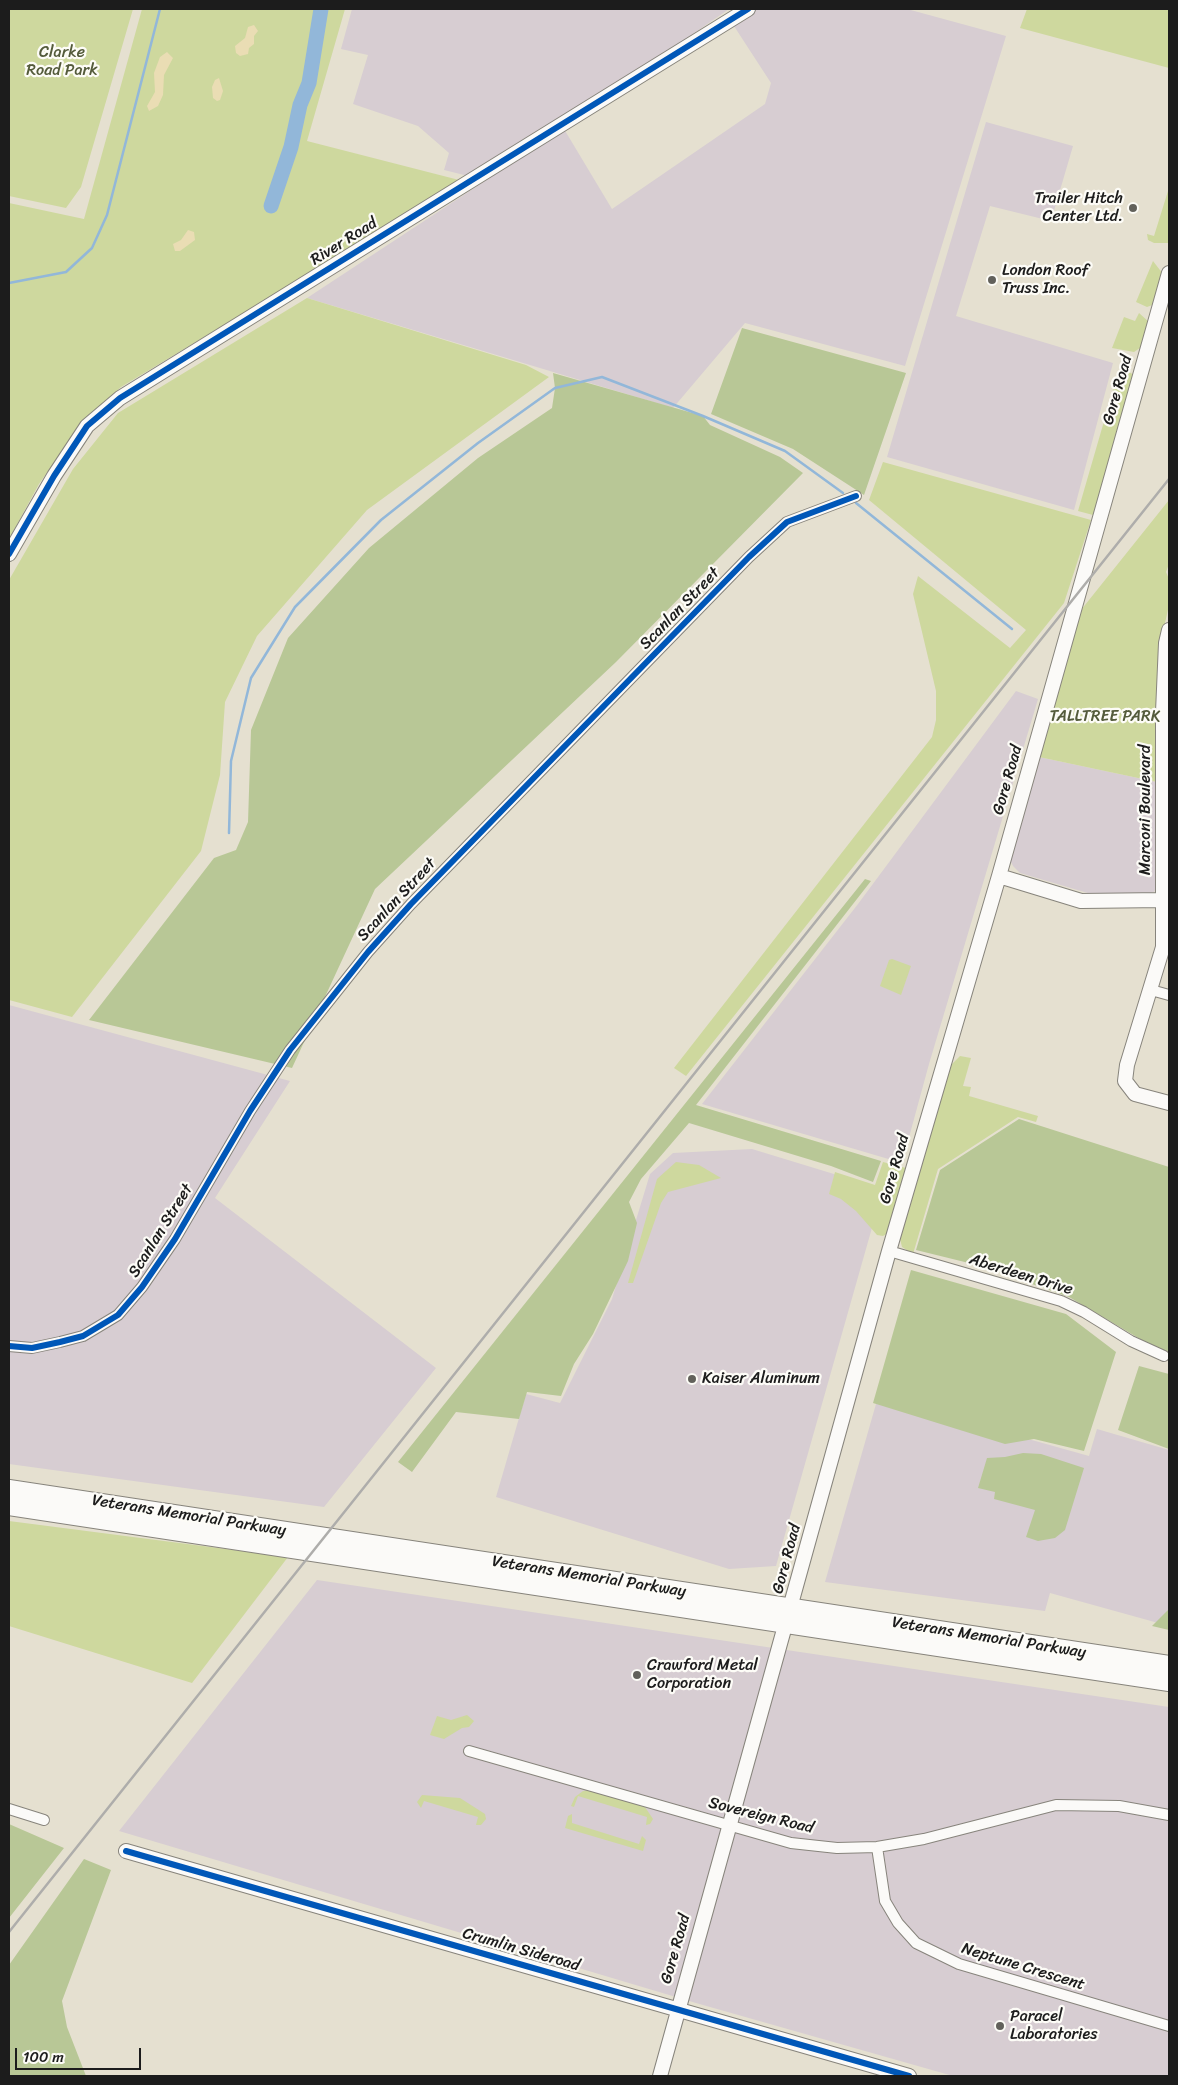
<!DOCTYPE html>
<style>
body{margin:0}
#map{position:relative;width:1178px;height:2085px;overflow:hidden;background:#e5e0d0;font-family:Sriracha,sans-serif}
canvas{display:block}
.frame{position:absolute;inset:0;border:10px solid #1c1c1c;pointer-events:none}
.scale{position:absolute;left:15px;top:2048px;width:126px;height:22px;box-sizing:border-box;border:2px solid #1c1c1c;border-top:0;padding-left:6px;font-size:15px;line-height:18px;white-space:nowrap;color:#1c1c1c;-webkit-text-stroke:4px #fdfcf7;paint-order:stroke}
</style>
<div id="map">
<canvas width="1178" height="2085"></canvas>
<div class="frame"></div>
<div class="scale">100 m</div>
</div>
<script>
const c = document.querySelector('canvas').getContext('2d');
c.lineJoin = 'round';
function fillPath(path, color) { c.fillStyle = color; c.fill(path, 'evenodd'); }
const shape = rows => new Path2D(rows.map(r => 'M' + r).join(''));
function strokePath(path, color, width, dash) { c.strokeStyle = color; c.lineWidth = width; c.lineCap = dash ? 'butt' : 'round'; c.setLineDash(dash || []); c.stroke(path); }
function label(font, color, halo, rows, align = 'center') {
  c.font = font + ' Sriracha,sans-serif'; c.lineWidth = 4.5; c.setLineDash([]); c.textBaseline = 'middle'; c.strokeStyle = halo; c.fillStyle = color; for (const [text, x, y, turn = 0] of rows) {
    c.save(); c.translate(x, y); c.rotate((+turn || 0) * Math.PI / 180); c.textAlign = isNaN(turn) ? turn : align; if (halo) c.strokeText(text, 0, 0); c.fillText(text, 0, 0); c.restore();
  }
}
const industrial = shape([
 [352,9,729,9,631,77,468,176,444,170,449,153,418,126,353,104,368,55,341,49],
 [755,9,907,9,1006,36,905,366,745,323,673,408,307,298,564,129,612,209,765,104,771,83,732,23],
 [986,122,1073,146,1051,221,990,206,956,316,1113,363,1074,510,887,457],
 [1016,691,1038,699,929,1064,902,1163,702,1104,858,904],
 [1039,757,1157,782,1159,882,1154,892,1143,895,1091,894,1020,873,1013,866,1010,860],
 [9,1005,290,1081,215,1198,436,1368,324,1507,9,1464],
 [752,1149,883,1189,776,1566,729,1569,496,1497,526,1394,560,1403,612,1299,650,1174,673,1153],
 [878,1397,1089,1456,1097,1429,1169,1450,1169,1626,1050,1593,1045,1611,825,1582],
 [317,1580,1169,1707,1169,2076,953,2076,696,2003,119,1831]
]);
const green = shape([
 [9,9,133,9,81,187,66,208,9,196],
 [142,9,345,9,307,141,463,181,121,387,80,425,39,484,9,539,9,203,84,219],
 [1027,9,1169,9,1169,68,1020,28],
 [1168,191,1169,243,1154,243,1148,240,1147,234,1154,236],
 [1153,261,1163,274,1155,304,1147,307,1136,302],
 [307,298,526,365,549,377,367,510,257,636,225,702,220,775,201,851,72,1017,9,1000,9,580,73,469,118,413],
 [1139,313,1149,322,1143,346,1134,352,1112,348,1124,317,1135,321],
 [1124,369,1134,375,1093,515,1078,511,1118,373],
 [883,462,1091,520,1064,603,686,1076,674,1068,932,737,936,720,936,691,913,594,918,576,1010,648,1026,630,869,500],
 [1169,500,1169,564,1166,572,1169,579,1169,605,1159,650,1157,677,1157,782,1039,757,1077,615],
 [892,959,911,966,901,995,880,986,889,960],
 [960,1056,971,1058,963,1086,971,1087,969,1096,1038,1116,1036,1122,1018,1117,938,1169,913,1254,902,1247,900,1239,950,1066],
 [676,1162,699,1165,721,1178,668,1192,661,1203,633,1283,628,1283,657,1179],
 [883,1162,906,1168,888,1233,883,1236,877,1235,856,1211,841,1199,829,1194,835,1172,875,1185],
 [9,1521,288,1557,192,1683,9,1626],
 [467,1715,474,1721,469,1727,462,1728,444,1739,430,1735,437,1716,451,1720],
 [590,1790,645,1807,653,1819,650,1824,646,1825,647,1817,578,1796,574,1807,571,1806,575,1797,583,1791],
 [422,1795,460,1798,485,1814,486,1819,481,1825,476,1825,478,1817,424,1801,421,1808,417,1802],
 [572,1814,572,1823,639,1844,642,1836,646,1840,643,1851,565,1828,568,1816]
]);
const forest = shape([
 [742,328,906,373,864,495,793,449,711,414],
 [553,373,703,416,710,425,780,457,803,473,616,662,375,889,292,1068,89,1020,214,858,236,850,248,822,251,730,288,638,369,548,478,458,552,408,555,388],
 [865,879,871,881,696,1105,881,1161,873,1182,831,1166,689,1123,641,1179,629,1202,637,1223,628,1261,593,1334,574,1364,561,1396,527,1392,519,1419,456,1412,412,1472,398,1462],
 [1019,1119,1169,1167,1169,1352,1152,1346,1069,1297,981,1266,916,1250,940,1170],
 [911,1270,1066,1314,1116,1352,1084,1451,1034,1439,1005,1444,873,1403],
 [1139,1366,1169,1374,1169,1449,1118,1430],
 [1023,1453,1041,1454,1084,1468,1065,1530,1055,1538,1038,1541,1026,1537,1035,1510,994,1499,995,1492,978,1488,987,1458,1005,1457],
 [1169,1609,1169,1630,1152,1626],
 [9,1824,64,1848,9,1918],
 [84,1859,111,1870,62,2001,67,2027,86,2076,9,2076,9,1965]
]);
const sand = shape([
 [254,25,258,31,254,36,254,44,249,48,248,54,240,56,236,53,235,46,245,38,248,27],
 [167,52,173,58,164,75,163,95,158,106,149,111,147,106,155,92,154,73,160,57],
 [219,78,223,91,220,100,217,101,213,98,212,87,215,80],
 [188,230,194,232,195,240,180,251,175,251,173,244,181,240]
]);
const stream = shape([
 [9,283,66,272,92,248,107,215,160,9],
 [856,503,1012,629],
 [229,833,231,761,251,678,295,607,381,520,478,443,555,388,602,377,703,416,785,451,843,493]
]);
const river = shape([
 [271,206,291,147,300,105,309,83,321,9]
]);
const street = shape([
 [1151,990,1169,995],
 [889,1251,1061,1301,1084,1312,1131,1341,1164,1356],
 [9,1346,32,1348,60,1342,83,1336,118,1315,142,1287,175,1239,250,1111,290,1050,368,952,411,904,749,557,787,522,856,496],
 [469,1751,791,1843,837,1848,877,1847,924,1839,1056,1805,1119,1806,1169,1815],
 [9,1809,44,1820],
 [877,1847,885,1901,898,1923,916,1943,959,1964,1169,2026]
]);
const secondary = shape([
 [9,554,54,476,87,426,120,398,748,9],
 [1169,630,1166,643,1163,712,1163,947,1127,1065,1125,1081,1135,1094,1169,1103],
 [999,876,1081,901,1163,900],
 [126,1851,909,2076],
 [660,2076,889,1251,999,876,1169,273]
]);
const highway = shape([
 [9,1489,1169,1665],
 [9,1506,1169,1682]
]);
const rail = shape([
 [9,1932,1169,479]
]);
const cycleway = shape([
 [9,554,54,476,87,426,120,398,748,9],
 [9,1346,32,1348,60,1342,83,1336,118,1315,142,1287,175,1239,250,1111,290,1050,368,952,411,904,749,557,787,522,856,496],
 [126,1851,909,2076]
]);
const markers = [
 [1133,208,5,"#62615b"],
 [992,280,5,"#62615b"],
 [692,1379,5,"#62615b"],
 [637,1675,5,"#62615b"],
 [1000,2026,5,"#62615b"]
];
const parkNames = [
 ["Clarke",62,53],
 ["Road Park",62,71],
 ["TALLTREE PARK",1105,717]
];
const poiNames = [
 ["Trailer Hitch",1123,199,"right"],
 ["Center Ltd.",1123,217,"right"],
 ["London Roof",1002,271],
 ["Truss Inc.",1002,289],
 ["Kaiser Aluminum",702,1379],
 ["Crawford Metal",647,1666],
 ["Corporation",647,1684],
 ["Paracel",1010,2017],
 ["Laboratories",1010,2035]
];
const streetNames = [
 ["River Road",344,242,-32],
 ["Gore Road",1118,390,-74],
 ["Scanlan Street",680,609,-46],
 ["Gore Road",1008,780,-74],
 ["Marconi Boulevard",1146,810,-90],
 ["Scanlan Street",397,900,-47],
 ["Gore Road",895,1169,-74],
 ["Scanlan Street",161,1231,-58],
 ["Aberdeen Drive",1021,1275,17],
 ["Veterans Memorial Parkway",189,1516,9],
 ["Gore Road",787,1559,-75],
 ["Veterans Memorial Parkway",589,1577,9],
 ["Veterans Memorial Parkway",989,1638,9],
 ["Sovereign Road",761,1816,14],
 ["Gore Road",676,1949,-74],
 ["Crumlin Sideroad",521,1950,16],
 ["Neptune Crescent",1023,1967,17]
];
fillPath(industrial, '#d7cdd2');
fillPath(green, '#ced89e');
fillPath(forest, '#b8c796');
fillPath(sand, '#eaddb4');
strokePath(stream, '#92b7d9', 2.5);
strokePath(river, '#92b7d9', 15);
strokePath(street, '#87847c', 12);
strokePath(secondary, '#87847c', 16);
strokePath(highway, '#87847c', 20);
strokePath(street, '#fbfaf8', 10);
strokePath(secondary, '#fbfaf8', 14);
strokePath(highway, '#fbfaf8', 18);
strokePath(rail, '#aeadab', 2.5);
strokePath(cycleway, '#0057b8', 6);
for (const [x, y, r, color] of markers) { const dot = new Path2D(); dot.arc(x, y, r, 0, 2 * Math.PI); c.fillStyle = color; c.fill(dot); strokePath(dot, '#fdfcf7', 2); }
label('16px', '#545b3b', '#fdfcf7', parkNames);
label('16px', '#1c1c1c', '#fdfcf7', poiNames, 'left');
label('16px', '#1c1c1c', '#fdfcf7', streetNames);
</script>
